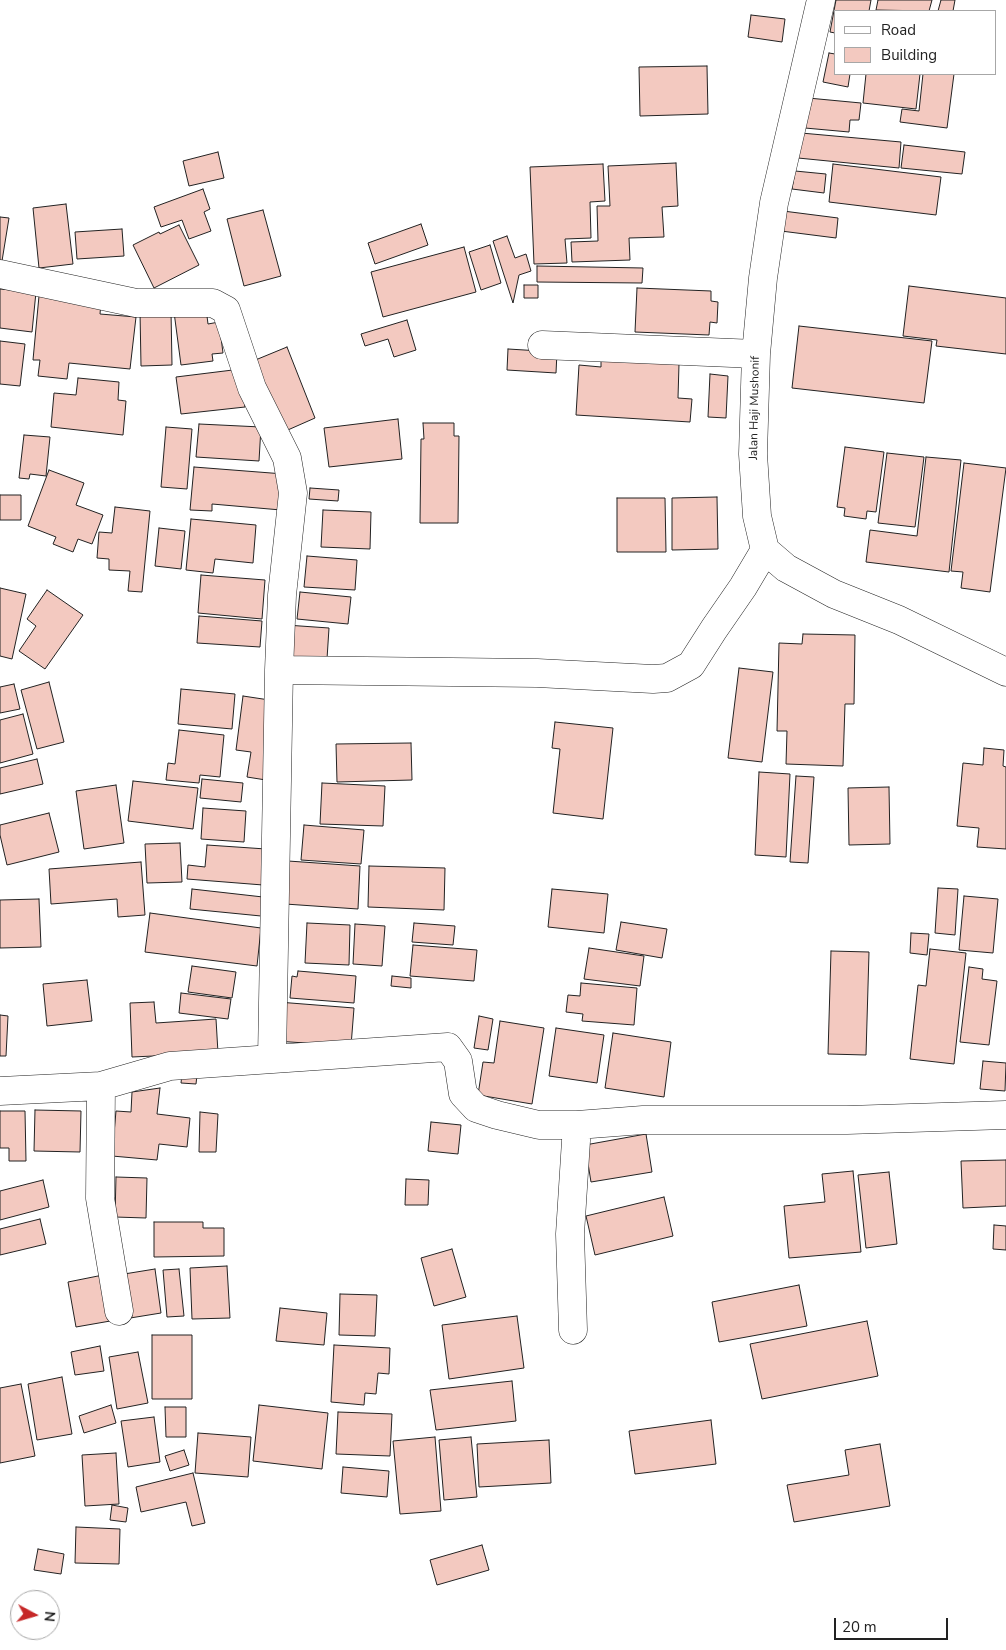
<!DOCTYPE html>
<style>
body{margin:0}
#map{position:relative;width:1006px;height:1650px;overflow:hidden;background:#fff;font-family:"Nunito Sans",sans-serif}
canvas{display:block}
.legend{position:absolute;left:834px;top:10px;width:162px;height:65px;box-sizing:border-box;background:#fff;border:1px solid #a7a7a7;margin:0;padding:6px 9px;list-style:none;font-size:15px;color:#222}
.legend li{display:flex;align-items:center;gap:10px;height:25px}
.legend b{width:25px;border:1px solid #a7a7a7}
.north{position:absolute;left:10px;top:1590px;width:50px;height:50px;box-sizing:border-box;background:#fff;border:1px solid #a7a7a7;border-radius:50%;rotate:96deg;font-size:14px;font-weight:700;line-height:20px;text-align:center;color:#222}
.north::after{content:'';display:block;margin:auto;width:18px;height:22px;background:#c62828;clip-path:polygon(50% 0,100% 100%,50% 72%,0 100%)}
.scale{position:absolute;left:834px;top:1618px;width:114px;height:22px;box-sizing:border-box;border:2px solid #222;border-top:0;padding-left:6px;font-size:15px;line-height:18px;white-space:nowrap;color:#222;-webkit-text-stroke:4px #fff;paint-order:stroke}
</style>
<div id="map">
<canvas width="1006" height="1650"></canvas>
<ul class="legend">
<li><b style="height:6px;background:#fff"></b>Road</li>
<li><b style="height:14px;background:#f3c9c0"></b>Building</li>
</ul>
<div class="north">N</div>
<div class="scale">20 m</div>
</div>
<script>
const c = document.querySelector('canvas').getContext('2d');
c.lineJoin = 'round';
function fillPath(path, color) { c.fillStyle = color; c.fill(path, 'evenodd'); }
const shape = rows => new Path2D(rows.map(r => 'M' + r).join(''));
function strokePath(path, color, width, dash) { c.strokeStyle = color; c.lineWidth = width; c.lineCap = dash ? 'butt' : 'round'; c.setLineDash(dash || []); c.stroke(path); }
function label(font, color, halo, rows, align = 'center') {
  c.font = font + ' "Nunito Sans",sans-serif'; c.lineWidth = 4; c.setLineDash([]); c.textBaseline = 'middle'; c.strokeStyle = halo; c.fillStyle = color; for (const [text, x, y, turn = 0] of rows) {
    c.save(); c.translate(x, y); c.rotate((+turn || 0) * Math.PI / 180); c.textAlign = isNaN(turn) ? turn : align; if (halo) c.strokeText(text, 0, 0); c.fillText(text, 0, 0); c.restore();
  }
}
const building = shape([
 [836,0,871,0,869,11,835,11,835,33,830,32,836,0],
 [878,0,932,0,929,11,876,10,878,0],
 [941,0,955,0,953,11,938,11,941,0],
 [751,15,785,19,782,42,748,37,751,15],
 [829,53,835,54,835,74,850,74,848,87,823,82,829,53],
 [707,66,708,114,640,116,639,67,707,66],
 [866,74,920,74,916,109,863,103,866,74],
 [923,74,954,74,947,128,900,122,902,109,919,111,923,74],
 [808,98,861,103,859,120,850,120,849,132,805,128,808,98],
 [801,133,901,142,899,168,798,158,801,133],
 [904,145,965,152,962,174,901,168,904,145],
 [218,152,224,178,189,186,183,161,218,152],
 [676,163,678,206,662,207,664,237,629,238,630,260,572,262,571,242,598,241,597,206,610,206,608,166,676,163],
 [603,164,605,201,590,202,591,238,565,239,567,263,534,264,530,167,603,164],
 [833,164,941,177,936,215,829,202,833,164],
 [795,171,826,174,824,193,792,189,795,171],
 [203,189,210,209,204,212,211,231,189,239,182,220,161,227,154,207,203,189],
 [66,204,73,264,39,268,33,208,66,204],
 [263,210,281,276,244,286,227,219,263,210],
 [783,211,838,218,836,238,781,231,783,211],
 [0,217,9,218,2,261,0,261,0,217],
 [421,224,428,245,375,264,368,243,421,224],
 [179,225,199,265,154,288,133,245,159,232,160,234,179,225],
 [122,229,124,256,77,259,75,232,122,229],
 [507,236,515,258,526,254,531,271,519,275,513,303,493,241,507,236],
 [490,245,501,283,481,290,469,252,490,245],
 [464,247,476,292,383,317,371,272,464,247],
 [537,266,643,268,642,283,537,282,537,266],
 [524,285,538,285,538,298,524,298,524,285],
 [909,286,1006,298,1006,354,936,346,937,340,903,336,909,286],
 [637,288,711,291,711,301,718,302,717,323,710,322,709,335,635,332,637,288],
 [0,289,36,292,32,332,0,328,0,289],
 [39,296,101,302,100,314,136,317,130,369,69,363,67,379,38,376,40,360,33,360,39,296],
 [206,308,208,324,219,322,223,353,212,354,213,361,181,365,174,312,206,308],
 [140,311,171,311,172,365,141,366,140,311],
 [407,320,416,350,394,357,388,339,365,346,361,334,407,320],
 [799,326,932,341,924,403,792,388,799,326],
 [0,341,25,344,20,386,0,384,0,341],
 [287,347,315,418,281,433,253,361,287,347],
 [508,349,557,352,556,373,507,370,508,349],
 [601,359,679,364,678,398,692,399,690,422,576,415,579,365,601,367,601,359],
 [241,369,245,407,181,414,176,377,241,369],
 [710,374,728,376,726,418,708,417,710,374],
 [78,378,119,382,118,400,126,401,123,435,51,427,54,393,76,395,78,378],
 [398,419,402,459,329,467,324,428,398,419],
 [423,423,454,423,454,436,459,436,458,523,420,523,421,439,424,439,423,423],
 [199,424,261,427,259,461,196,457,199,424],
 [166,427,192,429,187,489,161,487,166,427],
 [24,435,50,437,46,476,30,474,29,479,19,478,24,435],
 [845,447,884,452,876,512,867,511,866,519,844,516,845,508,837,507,845,447],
 [887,453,924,457,915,527,878,523,887,453],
 [926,457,961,460,949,572,866,562,870,530,917,536,926,457],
 [964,463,1006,468,990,592,961,588,963,572,951,571,964,463],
 [194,467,284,474,281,510,212,504,212,511,190,510,194,467],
 [49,470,84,483,76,505,103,515,92,544,78,539,73,552,53,544,56,537,28,526,49,470],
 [310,488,339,490,338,501,309,499,310,488],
 [0,495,21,495,21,520,0,520,0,495],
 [717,497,718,549,672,550,672,498,717,497],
 [617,498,665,498,666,552,617,552,617,498],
 [115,507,150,511,142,592,128,591,130,571,109,570,109,559,97,558,99,532,112,533,115,507],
 [323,510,371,512,370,549,321,547,323,510],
 [191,519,256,525,253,563,215,559,213,573,186,570,191,519],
 [159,528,185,531,181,569,155,566,159,528],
 [307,556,357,560,355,590,304,587,307,556],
 [201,575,265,580,262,619,198,613,201,575],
 [0,588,26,594,12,659,0,656,0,588],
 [47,590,83,615,45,669,19,651,36,626,27,619,47,590],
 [300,592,351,597,348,624,297,619,300,592],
 [199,616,262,621,260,647,197,643,199,616],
 [286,625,329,628,327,659,284,656,286,625],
 [803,634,855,635,854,704,845,704,843,766,786,764,787,731,777,731,779,643,802,644,803,634],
 [739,668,773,672,762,762,728,758,739,668],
 [49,682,64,742,37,749,21,690,49,682],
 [14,684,20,709,0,713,0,687,14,684],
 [181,689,235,694,232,729,178,724,181,689],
 [243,696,276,701,266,780,247,777,251,752,236,750,243,696],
 [23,714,33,754,0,763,0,720,23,714],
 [555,722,613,728,603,819,553,813,560,749,552,748,555,722],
 [179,730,224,735,220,777,200,775,199,783,166,780,168,763,175,764,179,730],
 [411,743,412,780,337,782,336,744,411,743],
 [984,748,1004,750,1003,766,1006,767,1006,849,977,847,979,828,957,826,963,763,983,765,984,748],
 [37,759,43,784,0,794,0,768,37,759],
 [759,772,790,774,786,857,755,855,759,772],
 [796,776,814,777,808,863,790,862,796,776],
 [202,779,243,783,241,802,200,798,202,779],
 [133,781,198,788,193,829,128,821,133,781],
 [322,783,385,786,383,826,320,824,322,783],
 [116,785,124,843,84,849,76,791,116,785],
 [889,787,890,844,849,845,848,788,889,787],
 [203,808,246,811,244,842,201,839,203,808],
 [49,813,59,852,7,865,0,835,0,825,49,813],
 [304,825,364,830,361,864,301,860,304,825],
 [180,843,182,882,147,883,145,844,180,843],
 [207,845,266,849,263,885,187,879,188,865,205,867,207,845],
 [288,861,360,866,358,909,285,904,288,861],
 [141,862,145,915,118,917,117,899,51,904,49,869,141,862],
 [369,866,445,868,444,910,368,907,369,866],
 [938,888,958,889,955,935,935,933,938,888],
 [192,889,263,897,261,916,190,909,192,889],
 [552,889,608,894,604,933,548,927,552,889],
 [964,896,998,899,993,953,959,950,964,896],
 [39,899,41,947,0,948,0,900,39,899],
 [150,913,261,928,257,966,145,952,150,913],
 [621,922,667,929,662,958,616,950,621,922],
 [307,923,350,925,349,965,305,963,307,923],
 [414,923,455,926,453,945,412,942,414,923],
 [355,924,385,926,382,966,353,964,355,924],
 [911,933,929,934,927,955,910,953,911,933],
 [413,945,477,950,474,981,410,976,413,945],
 [589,948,644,956,640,986,584,979,589,948],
 [930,949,966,953,954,1064,910,1059,918,985,926,986,930,949],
 [831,951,869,952,866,1055,828,1054,831,951],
 [192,966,236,972,232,998,188,992,192,966],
 [969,967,983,969,982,979,997,981,989,1045,960,1042,969,967],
 [298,971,356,976,354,1003,290,998,292,976,297,977,298,971],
 [392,976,411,978,411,988,391,986,392,976],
 [87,980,92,1021,47,1026,43,984,87,980],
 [581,983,637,988,634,1025,582,1021,583,1014,566,1012,568,995,580,996,581,983],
 [181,993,231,999,228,1019,179,1013,181,993],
 [154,1002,156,1023,216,1019,218,1053,132,1057,130,1003,154,1002],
 [278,1002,354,1008,351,1046,275,1041,278,1002],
 [0,1015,8,1016,6,1056,0,1056,0,1015],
 [479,1016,493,1019,488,1050,474,1048,479,1016],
 [500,1021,544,1028,532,1104,478,1095,483,1062,494,1063,500,1021],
 [556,1028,604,1035,597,1083,549,1076,556,1028],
 [613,1033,671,1042,664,1097,605,1088,613,1033],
 [983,1061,1006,1063,1005,1091,980,1089,983,1061],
 [182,1074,197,1075,196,1084,181,1083,182,1074],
 [160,1088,157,1114,190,1118,187,1147,159,1144,157,1160,112,1156,116,1111,131,1112,132,1092,160,1088],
 [35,1110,81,1111,80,1152,34,1151,35,1110],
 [0,1111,25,1111,26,1161,9,1161,9,1148,0,1148,0,1111],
 [200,1112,218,1114,216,1152,199,1152,200,1112],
 [431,1122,461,1125,458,1154,428,1151,431,1122],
 [646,1134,652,1172,591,1182,585,1145,646,1134],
 [1006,1160,1006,1206,963,1208,961,1161,1006,1160],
 [853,1171,861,1252,789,1258,784,1206,825,1202,822,1174,853,1171],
 [889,1172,897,1244,866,1248,858,1175,889,1172],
 [116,1177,147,1178,146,1218,115,1217,116,1177],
 [406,1179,429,1180,428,1205,405,1205,406,1179],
 [43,1180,49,1207,0,1220,0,1191,43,1180],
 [664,1197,673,1236,595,1255,586,1216,664,1197],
 [40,1219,46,1244,0,1255,0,1229,40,1219],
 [154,1222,203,1222,203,1228,224,1228,224,1256,154,1257,154,1222],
 [994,1225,1006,1226,1006,1250,993,1249,994,1225],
 [452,1249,466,1297,434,1306,421,1258,452,1249],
 [227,1266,230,1318,192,1319,190,1268,227,1266],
 [155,1269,161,1313,124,1319,118,1275,155,1269],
 [179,1269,184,1316,167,1317,163,1270,179,1269],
 [108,1274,116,1320,76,1327,68,1282,108,1274],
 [799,1285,807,1326,719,1342,712,1302,799,1285],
 [340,1294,377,1295,375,1336,339,1335,340,1294],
 [280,1308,327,1313,324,1345,276,1341,280,1308],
 [517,1316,524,1368,449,1379,442,1325,517,1316],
 [867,1321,878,1376,762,1399,750,1344,867,1321],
 [152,1335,192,1335,192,1399,152,1399,152,1335],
 [334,1345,390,1348,389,1374,378,1373,376,1394,365,1393,364,1405,331,1402,334,1345],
 [100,1346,104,1371,75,1375,71,1352,100,1346],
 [138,1352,148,1403,117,1409,109,1357,138,1352],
 [62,1377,72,1434,37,1440,28,1384,62,1377],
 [512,1381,516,1421,436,1430,430,1390,512,1381],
 [21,1384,35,1456,0,1463,0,1388,21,1384],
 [111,1405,116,1423,84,1433,79,1416,111,1405],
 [259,1405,328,1413,322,1469,253,1461,259,1405],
 [165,1407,186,1407,186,1437,166,1437,165,1407],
 [338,1412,392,1414,390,1456,336,1454,338,1412],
 [154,1417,160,1462,128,1467,121,1421,154,1417],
 [711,1420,716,1464,635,1474,629,1431,711,1420],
 [198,1433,251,1437,248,1477,195,1473,198,1433],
 [435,1437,441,1511,400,1514,393,1441,435,1437],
 [471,1437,477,1497,444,1500,439,1440,471,1437],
 [549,1440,551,1483,479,1487,477,1444,549,1440],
 [880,1444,890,1506,794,1522,787,1485,849,1475,845,1450,880,1444],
 [184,1450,189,1465,170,1471,165,1456,184,1450],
 [116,1453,119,1504,85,1506,82,1455,116,1453],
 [343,1467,389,1471,387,1497,341,1493,343,1467],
 [193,1473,205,1523,192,1526,186,1502,141,1512,136,1487,193,1473],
 [112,1505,128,1508,126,1522,110,1520,112,1505],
 [76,1527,120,1529,119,1564,75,1563,76,1527],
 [482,1545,489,1570,437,1585,430,1560,482,1545],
 [38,1549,64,1554,61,1574,34,1570,38,1549]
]);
const street = shape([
 [821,0,774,203,763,278,756,354,753,454,757,516,765,550,786,568,834,594,899,620,1006,672],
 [0,274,136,303,213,303,226,310,252,388,287,458,293,493,282,595,279,670,272,1058],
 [542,345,756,354],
 [279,670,537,673,653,679,667,678,691,665,714,629,743,587,765,550],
 [101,1086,100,1198,119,1311],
 [0,1091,101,1086,170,1066,448,1047,458,1061,463,1094,476,1108,497,1115,539,1125,577,1125,643,1120,847,1120,1006,1115],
 [573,1330,570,1234,577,1125]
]);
const streetNames = [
 ["Jalan Haji Mushonif",755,408,-89]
];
fillPath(building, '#f3c9c0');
strokePath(building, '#222', 1);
strokePath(street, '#222', 29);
strokePath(street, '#fff', 28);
label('12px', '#222', '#fff', streetNames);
</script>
